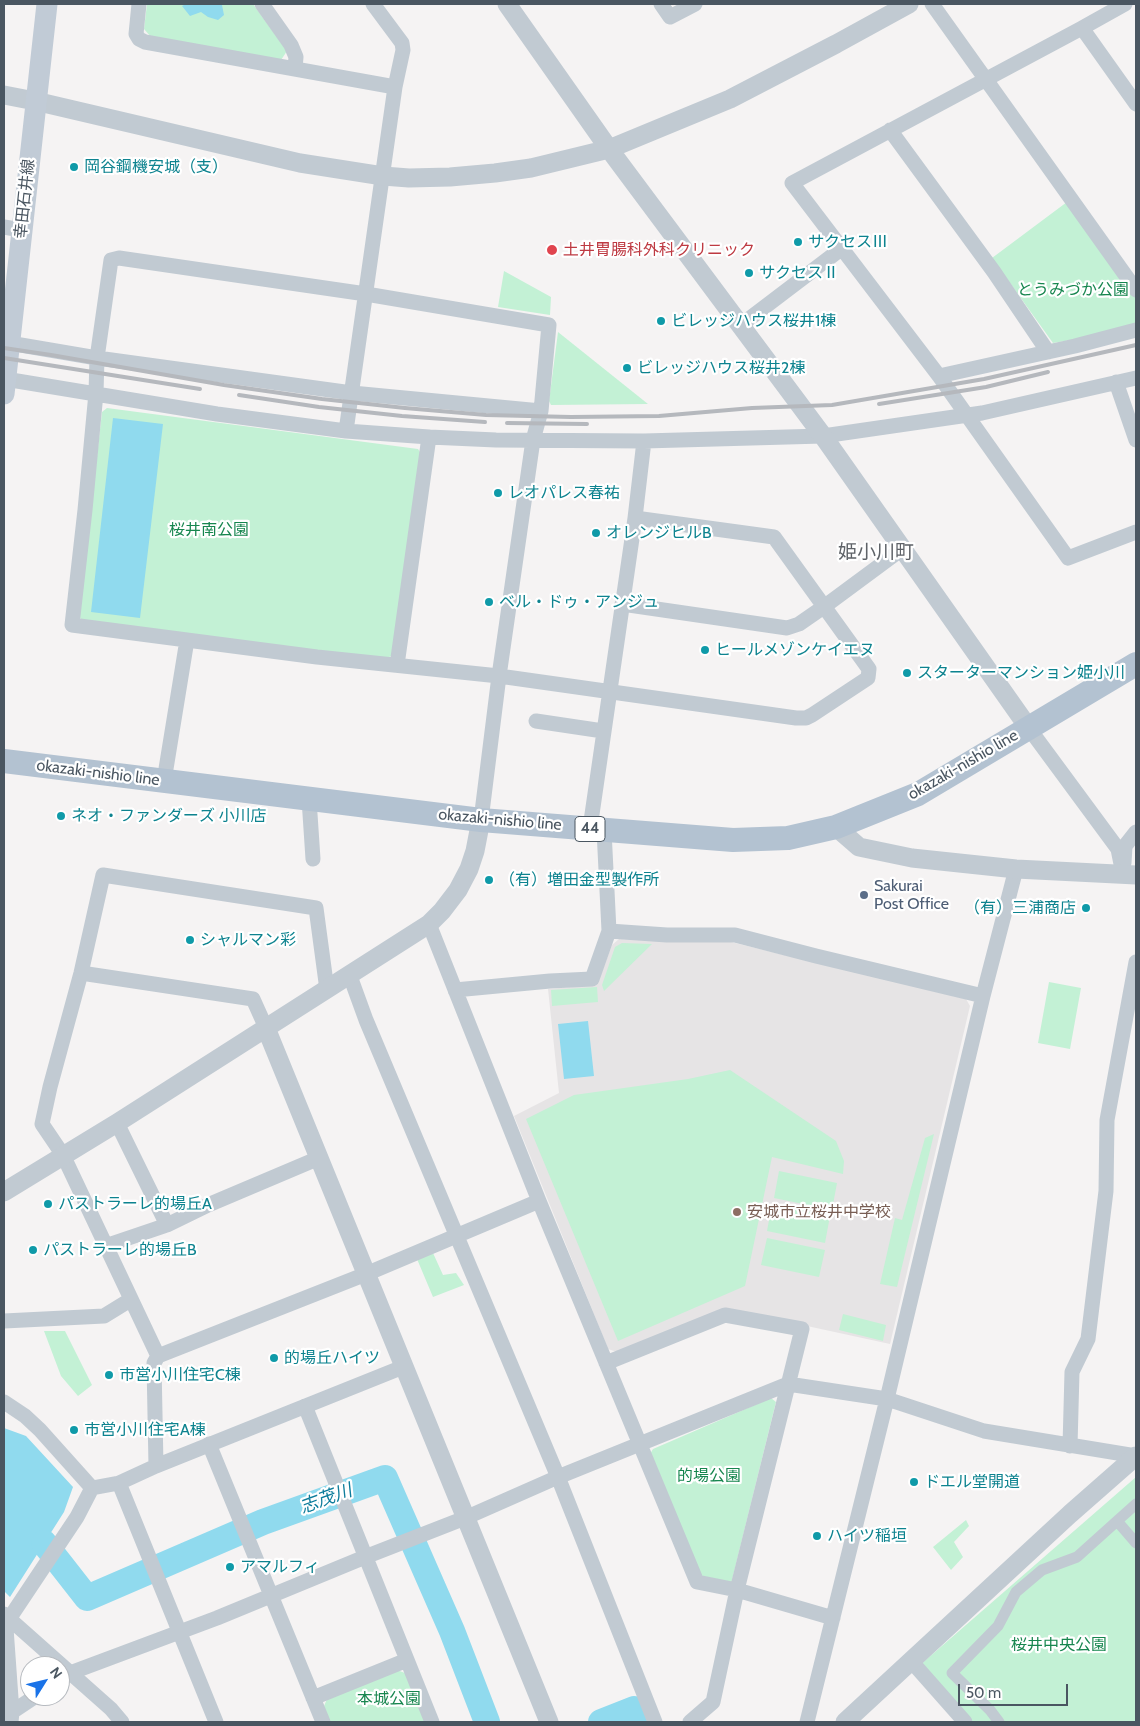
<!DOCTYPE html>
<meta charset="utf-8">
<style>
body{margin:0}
#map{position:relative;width:1140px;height:1726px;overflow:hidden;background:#f5f3f3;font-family:Cabin,sans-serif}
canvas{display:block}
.frame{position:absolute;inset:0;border:5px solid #4a5661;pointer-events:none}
.north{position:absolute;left:20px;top:1656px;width:50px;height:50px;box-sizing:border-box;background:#fff;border:1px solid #b7bbc0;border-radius:50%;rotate:54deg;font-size:14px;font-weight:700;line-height:20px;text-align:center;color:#4a5661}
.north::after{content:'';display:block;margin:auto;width:18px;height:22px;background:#1a73e8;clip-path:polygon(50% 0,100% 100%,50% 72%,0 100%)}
.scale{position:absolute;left:958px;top:1684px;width:110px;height:22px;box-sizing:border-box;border:2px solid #4a5661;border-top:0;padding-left:6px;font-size:15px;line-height:18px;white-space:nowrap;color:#4a5661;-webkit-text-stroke:4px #fff;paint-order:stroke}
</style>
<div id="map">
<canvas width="1140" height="1726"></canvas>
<div class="frame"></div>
<div class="north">N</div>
<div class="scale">50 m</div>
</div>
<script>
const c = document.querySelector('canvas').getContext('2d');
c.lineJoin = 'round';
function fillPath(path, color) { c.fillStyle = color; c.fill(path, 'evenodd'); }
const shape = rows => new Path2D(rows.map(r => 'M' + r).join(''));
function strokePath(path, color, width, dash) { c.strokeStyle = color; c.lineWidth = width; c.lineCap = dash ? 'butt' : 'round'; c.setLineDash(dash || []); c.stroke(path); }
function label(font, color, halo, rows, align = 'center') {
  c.font = font + ' Cabin,"Noto Sans JP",sans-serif'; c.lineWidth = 4.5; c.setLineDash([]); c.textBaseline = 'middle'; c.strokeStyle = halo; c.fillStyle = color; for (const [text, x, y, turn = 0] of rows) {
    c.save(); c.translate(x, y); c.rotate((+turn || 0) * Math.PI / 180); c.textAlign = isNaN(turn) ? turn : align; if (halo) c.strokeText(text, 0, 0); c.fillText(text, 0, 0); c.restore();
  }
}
const education = shape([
 [619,939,731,942,966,999,970,1006,890,1344,724,1308,617,1352,608,1349,514,1116,559,1093,548,989,597,985,612,945]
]);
const green = shape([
 [147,4,253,4,287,51,281,60,151,37,144,29],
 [1067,202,1136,298,1136,329,1053,343,992,258],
 [504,271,551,297,550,315,498,307],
 [558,332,648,404,551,405,549,401],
 [107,408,418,449,422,455,393,655,386,659,83,622,79,616,102,412],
 [622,943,652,944,604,991,602,985,615,947],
 [1049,982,1081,988,1070,1049,1038,1043],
 [597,987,598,1002,552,1006,551,990],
 [730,1070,836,1141,844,1161,843,1174,772,1157,745,1286,618,1341,526,1119,574,1095,688,1079],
 [934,1134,897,1287,880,1284,895,1218,902,1220,925,1138],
 [779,1171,837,1183,832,1210,774,1198],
 [772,1204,830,1216,825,1243,767,1231],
 [767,1238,825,1250,819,1277,761,1265],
 [433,1253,443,1275,456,1273,464,1285,433,1297,417,1259],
 [843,1314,886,1325,883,1341,839,1330],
 [44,1331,65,1331,92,1385,78,1396,61,1376],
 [771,1398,776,1402,731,1584,699,1575,650,1454,653,1449],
 [1136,1477,1136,1722,971,1722,920,1665],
 [966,1520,969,1526,954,1542,963,1557,951,1570,933,1547],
 [397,1670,405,1673,425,1722,330,1722,324,1706,327,1699]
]);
const water = shape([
 [186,4,217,4,222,5,224,15,218,20,208,17,201,12,190,16,182,6],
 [113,418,163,424,140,618,91,612],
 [588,1021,594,1076,564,1079,558,1024],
 [4,1428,26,1436,73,1487,64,1512,10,1597,4,1591]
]);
const river = shape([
 [44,1543,87,1598,263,1522,385,1478,452,1631,487,1722],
 [601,1722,634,1709,639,1722]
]);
const pedestrian = shape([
 [1117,1521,1136,1504],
 [999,1722,990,1710,952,1673,998,1626,1016,1592,1042,1570,1077,1557,1117,1521,1136,1543]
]);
const minor = shape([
 [139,4,136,34,139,39,145,42,395,87],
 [262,4,291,45,296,57,295,68],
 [661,4,670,17,695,4],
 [932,4,1136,290],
 [1082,28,1125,4],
 [1136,104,1082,28,792,183,939,376,1075,346,1136,330],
 [890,130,994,272,1048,352],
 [4,227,21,230],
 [741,325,841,249],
 [9,343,97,358,352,393,541,411,549,325,366,294,119,258,111,260,97,358,96,393,85,510,72,625,317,657,499,676,796,718,806,718,812,715,868,678,869,669,774,537,635,518],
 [939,376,1068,558,1136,532],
 [5,379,217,414,346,431,429,437,496,440,644,441,823,436,982,413,1136,378],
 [1116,382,1136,440],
 [346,431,395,87,403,50,402,43,373,4],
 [622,604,787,628,799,624,825,606,902,549],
 [397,665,429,437],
 [536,721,603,731],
 [1028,727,1118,849,1123,874],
 [164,781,187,640],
 [309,799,313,859],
 [481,820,499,676,533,440,541,411],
 [590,828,635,518,644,441],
 [604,830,609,931],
 [1124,863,1125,846,1136,832],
 [429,924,539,1201,697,1582,737,1590,833,1618],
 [81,973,253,999,266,1028],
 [350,976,366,1020,558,1477,655,1722],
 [455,990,550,981,592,979,609,931,667,935,735,935,816,956,983,996],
 [117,1123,167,1225],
 [105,1246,167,1225,208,1205,319,1158],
 [4,1321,104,1316,130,1300],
 [158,1356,63,1155,42,1124,50,1087,81,973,103,875,316,908,327,990],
 [606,1363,725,1315,802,1329,737,1590,713,1702,690,1722],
 [4,1402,25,1416,40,1430,92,1488],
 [305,1406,432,1722],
 [209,1444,323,1722],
 [1070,1446,1072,1372,1088,1339,1106,1191,1107,1120,1136,962],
 [156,1466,154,1363,158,1356,366,1274,539,1201],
 [119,1483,216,1722],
 [92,1488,119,1483,156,1466,403,1367],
 [4,1614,111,1709,122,1722],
 [912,1662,965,1722],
 [60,1680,70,1673,217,1618,365,1557,465,1518,558,1477,788,1384,887,1399,984,1431,1136,1456],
 [313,1698,407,1660],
 [5,1714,12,1712,36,1696],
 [11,1722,12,1712,6,1628,9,1619,77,1517,92,1488],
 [807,1722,887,1399,983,996,1016,869]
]);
const tertiary = shape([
 [507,4,609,149,823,436,1028,727],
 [4,95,35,101,300,163,383,176,409,178,450,177,495,173,531,168,609,149,730,99,836,44,909,4],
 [836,827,859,847,912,858,1016,869,1136,875],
 [266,1028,549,1722],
 [4,1192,117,1123,429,924,442,911,458,890,469,869,475,851,481,820],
 [845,1722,1070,1514,1136,1456]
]);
const secondary = shape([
 [4,394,47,4]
]);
const primary = shape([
 [4,761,481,820,733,840,788,838,836,827,918,794,1136,664]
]);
const rail = shape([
 [4,348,51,355,224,385,322,399,405,408,486,415,571,417,659,416,752,408,832,405,984,379,1136,345],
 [4,358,200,389],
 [239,395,319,407,402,416,485,422],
 [879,404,986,387,1048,372],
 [507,423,587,424]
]);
const markers = [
 [74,167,5,"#0f9aa8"],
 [798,242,5,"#0f9aa8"],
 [552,250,6,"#e0444e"],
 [749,273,5,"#0f9aa8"],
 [661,321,5,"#0f9aa8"],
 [627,368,5,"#0f9aa8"],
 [498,493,5,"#0f9aa8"],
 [596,533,5,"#0f9aa8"],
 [489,602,5,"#0f9aa8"],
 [705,650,5,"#0f9aa8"],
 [907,673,5,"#0f9aa8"],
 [61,816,5,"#0f9aa8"],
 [489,880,5,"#0f9aa8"],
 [864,895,5,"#5c6f8a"],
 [1086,908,5,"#0f9aa8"],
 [190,940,5,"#0f9aa8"],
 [48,1204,5,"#0f9aa8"],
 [737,1212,5,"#8d6e63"],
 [33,1250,5,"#0f9aa8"],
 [274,1358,5,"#0f9aa8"],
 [109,1375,5,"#0f9aa8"],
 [74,1430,5,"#0f9aa8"],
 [914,1482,5,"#0f9aa8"],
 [817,1536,5,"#0f9aa8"],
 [230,1567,5,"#0f9aa8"]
];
const shields = [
 [590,829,30]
];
const shieldNames = [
 ["44",590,829]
];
const cultureNames = [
 ["岡谷鋼機安城（支）",84,167],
 ["サクセスⅢ",808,242],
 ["サクセスⅡ",759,273],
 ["ビレッジハウス桜井1棟",671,321],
 ["ビレッジハウス桜井2棟",637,368],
 ["レオパレス春祐",508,493],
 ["オレンジヒルB",606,533],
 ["ベル・ドゥ・アンジュ",499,602],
 ["ヒールメゾンケイエヌ",715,650],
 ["スターターマンション姫小川",917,673],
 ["ネオ・ファンダーズ 小川店",71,816],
 ["（有）増田金型製作所",499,880],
 ["（有）三浦商店",1076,908,"right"],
 ["シャルマン彩",200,940],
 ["パストラーレ的場丘A",58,1204],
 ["パストラーレ的場丘B",43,1250],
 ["的場丘ハイツ",284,1358],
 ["市営小川住宅C棟",119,1375],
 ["市営小川住宅A棟",84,1430],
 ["ドエル堂開道",924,1482],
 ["ハイツ稲垣",827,1536],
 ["アマルフィ",240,1567]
];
const streetNames = [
 ["幸田石井線",25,199,-84],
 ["okazaki-nishio line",963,765,-30],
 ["okazaki-nishio line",98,773,7],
 ["okazaki-nishio line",500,820,5]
];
const healthNames = [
 ["土井胃腸科外科クリニック",563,250]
];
const parkNames = [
 ["とうみづか公園",1073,290],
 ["桜井南公園",209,530],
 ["的場公園",709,1476],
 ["桜井中央公園",1059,1645],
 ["本城公園",389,1699]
];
const serviceNames = [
 ["Sakurai",874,886],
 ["Post Office",874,904]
];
const educationNames = [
 ["安城市立桜井中学校",747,1212]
];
const waterNames = [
 ["志茂川",326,1499,-20]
];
const quarterNames = [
 ["姫小川町",876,552]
];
fillPath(education, '#e6e4e5');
fillPath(green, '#c3f1d5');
fillPath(water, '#90daee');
strokePath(river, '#90daee', 26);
strokePath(pedestrian, '#c1cad2', 11);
strokePath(minor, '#c1cad2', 15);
strokePath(tertiary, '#c1cad2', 19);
strokePath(secondary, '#c1cbd6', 21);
strokePath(primary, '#b3c2d1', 24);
strokePath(rail, '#b5b8bd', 4);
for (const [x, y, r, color] of markers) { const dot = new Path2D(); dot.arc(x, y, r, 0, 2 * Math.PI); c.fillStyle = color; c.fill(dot); strokePath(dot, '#fff', 2); }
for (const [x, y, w] of shields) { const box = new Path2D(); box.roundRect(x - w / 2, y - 12.5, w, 25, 4); c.fillStyle = '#fff'; c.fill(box); strokePath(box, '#4a5661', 1); }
label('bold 15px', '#4a5661', null, shieldNames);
label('16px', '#0d838f', '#fff', cultureNames, 'left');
label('16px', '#4a5661', '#fff', streetNames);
label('16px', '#be3a42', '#fff', healthNames, 'left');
label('16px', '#17864f', '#fff', parkNames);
label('16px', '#4e5e75', '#fff', serviceNames, 'left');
label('16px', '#785e54', '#fff', educationNames, 'left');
label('italic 18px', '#0c7c9b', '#fff', waterNames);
label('19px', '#5f6368', '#fff', quarterNames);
</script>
